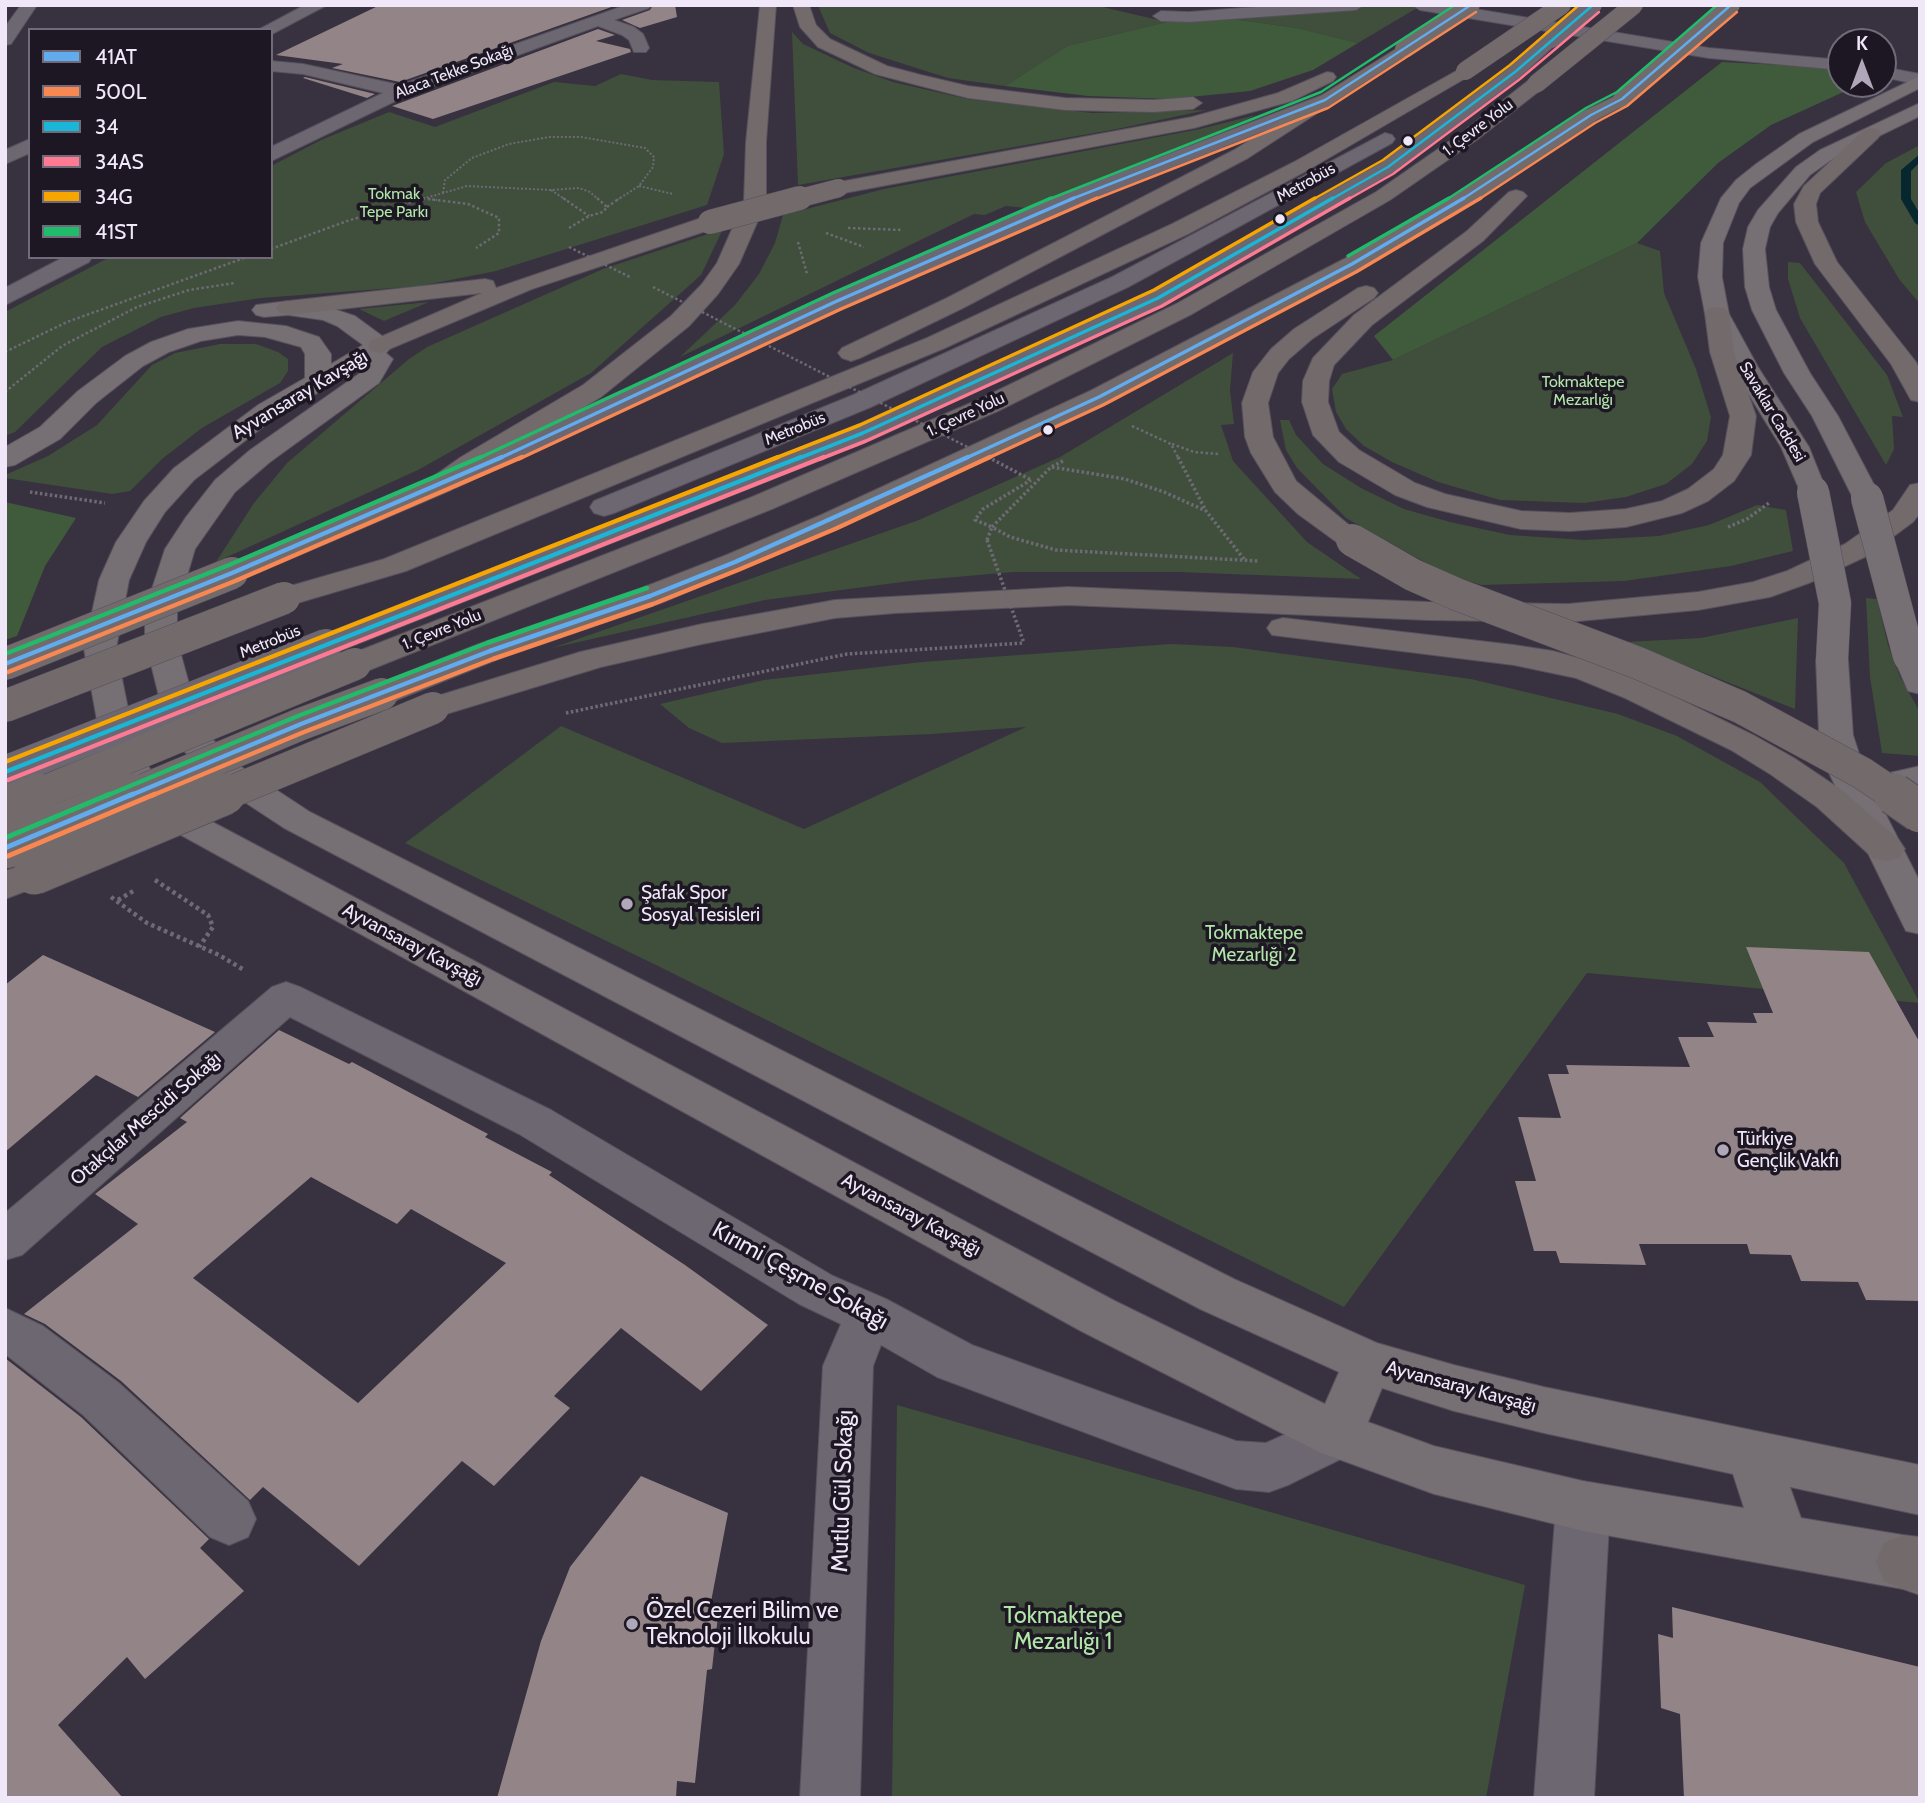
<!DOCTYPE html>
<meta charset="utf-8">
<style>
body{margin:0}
#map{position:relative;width:1925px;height:1803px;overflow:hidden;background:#38313f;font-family:Cabin,sans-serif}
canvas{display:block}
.frame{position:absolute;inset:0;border:7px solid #f0e8f9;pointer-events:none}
.legend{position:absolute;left:28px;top:28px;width:245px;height:231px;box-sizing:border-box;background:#1d1723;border:2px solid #716b79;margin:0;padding:9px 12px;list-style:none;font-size:21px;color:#f0e8f9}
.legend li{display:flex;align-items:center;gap:14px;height:35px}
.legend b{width:35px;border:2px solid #716b79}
.north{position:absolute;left:1827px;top:28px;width:70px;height:70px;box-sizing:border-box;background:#1d1723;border:2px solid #716b79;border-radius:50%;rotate:0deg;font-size:19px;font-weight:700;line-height:28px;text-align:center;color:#f0e8f9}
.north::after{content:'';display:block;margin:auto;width:24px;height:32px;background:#b0a8b8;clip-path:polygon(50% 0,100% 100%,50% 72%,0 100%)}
</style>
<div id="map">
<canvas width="1925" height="1803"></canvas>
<div class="frame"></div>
<ul class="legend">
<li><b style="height:9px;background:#60acee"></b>41AT</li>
<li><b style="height:9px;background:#f88751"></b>500L</li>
<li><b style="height:9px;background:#1ab6d8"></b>34</li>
<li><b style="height:9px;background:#fe7a93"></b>34AS</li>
<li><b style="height:9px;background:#f7a600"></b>34G</li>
<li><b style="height:9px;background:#20bc6c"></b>41ST</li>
</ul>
<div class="north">K</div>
</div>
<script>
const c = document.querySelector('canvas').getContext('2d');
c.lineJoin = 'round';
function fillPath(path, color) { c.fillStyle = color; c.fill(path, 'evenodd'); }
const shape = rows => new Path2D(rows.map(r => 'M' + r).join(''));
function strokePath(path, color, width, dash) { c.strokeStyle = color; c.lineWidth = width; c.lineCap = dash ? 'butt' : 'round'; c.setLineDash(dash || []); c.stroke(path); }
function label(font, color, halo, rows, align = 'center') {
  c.font = font + ' Cabin,sans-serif'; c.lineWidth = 7; c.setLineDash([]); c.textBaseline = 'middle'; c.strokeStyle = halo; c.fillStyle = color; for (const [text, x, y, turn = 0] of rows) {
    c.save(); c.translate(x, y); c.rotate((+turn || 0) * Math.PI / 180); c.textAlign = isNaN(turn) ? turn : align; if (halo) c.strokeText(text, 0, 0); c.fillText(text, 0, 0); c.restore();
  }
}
const green = shape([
 [820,5,1094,5,1167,22,1067,46,1005,86,948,78,869,53,830,33,819,8],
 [1384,5,1422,5,1358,43,1297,28,1218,17],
 [792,32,803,44,854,68,893,82,967,99,1092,113,1207,110,1117,129,798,185],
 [621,74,652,80,719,82,724,154,707,205,496,271,420,286,261,298,194,308,161,317,102,347,15,432,5,436,5,312,110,257,271,257,271,166,321,140,389,112,435,127,554,82,595,86],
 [1256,115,1212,138,1027,208,1006,206,985,215,974,214,680,357,735,305,759,274,775,243,783,215,884,189,1200,129],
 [1920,145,1920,304,1899,279,1865,222,1856,192,1886,163],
 [723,229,701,275,591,373,418,470,216,562,254,503,287,463,409,359,427,347,603,269],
 [1637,243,1660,251,1664,293,1696,369,1711,417,1707,441,1692,464,1666,484,1626,497,1584,503,1500,500,1438,482,1392,462,1364,446,1346,429,1336,412,1332,389,1342,374,1393,360],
 [1788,262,1800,263,1887,375,1903,417,1892,416,1894,449,1886,465,1800,318,1788,279],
 [429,302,384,321,359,309],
 [220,344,256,344,278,352,288,359,288,371,280,383,202,428,162,459,130,491,112,494,5,478,5,475,48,456,97,425,152,365,175,353],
 [1233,353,1230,390,1234,424,1221,425,1233,461,1307,542,1361,579,1177,572,1013,572,910,581,765,600,552,648,919,520,1060,457],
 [1280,420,1289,420,1296,435,1323,464,1361,488,1404,509,1450,522,1510,535,1584,540,1659,536,1709,525,1757,505,1786,510,1793,551,1731,566,1624,581,1481,585,1444,573,1346,518,1297,468,1286,450],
 [1866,598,1877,599,1888,645,1900,677,1920,712,1920,756,1882,753,1870,677],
 [1798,618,1795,709,1626,642,1701,638],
 [1171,644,1233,647,1471,679,1618,714,1677,736,1760,782,1844,863,1920,1003,1587,973,1344,1307,658,966,405,843,561,726,804,829,1026,727,932,734,722,743,689,728,660,704,764,680,922,662],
 [897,1405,1525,1585,1486,1798,892,1798]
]);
const forest = shape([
 [1218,17,1297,28,1358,43,1313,70,1250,91,1170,99,1088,96,1005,86,1067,46,1167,22],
 [1722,62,1839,68,1841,84,1861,84,1771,125,1718,163,1637,243,1393,360,1374,336],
 [5,502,76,518,45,566,17,636,5,640]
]);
const stream = shape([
 [1920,154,1920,162,1911,171,1911,199,1920,214,1920,226,1915,223,1901,199,1901,170,1920,154]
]);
const building = shape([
 [380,5,617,5,400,82,332,68,343,64,276,55],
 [653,5,675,5,677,17,640,28,622,20,650,10],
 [598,29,615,35,596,41,630,49,631,52,433,119,392,106],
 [303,78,305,77,375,94,367,98],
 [1746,947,1869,952,1920,1043,1920,1301,1866,1300,1858,1282,1801,1281,1791,1255,1750,1254,1747,1244,1639,1244,1646,1265,1560,1263,1556,1251,1534,1251,1515,1181,1536,1181,1518,1117,1561,1118,1548,1074,1569,1074,1566,1065,1690,1067,1678,1037,1714,1037,1707,1022,1757,1023,1753,1013,1773,1013],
 [43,955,215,1032,138,1097,96,1075,5,1152,5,985],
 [279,1030,349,1064,352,1062,488,1134,485,1137,552,1172,549,1175,685,1265,768,1325,701,1391,621,1328,554,1396,570,1408,494,1486,462,1461,359,1566,263,1487,250,1500,121,1381,45,1324,24,1314,138,1224,95,1194,187,1122,180,1118],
 [311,1177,397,1224,411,1209,506,1263,358,1403,193,1278],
 [5,1358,81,1417,209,1539,200,1548,244,1591,145,1679,127,1657,58,1725,123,1798,5,1798],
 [641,1476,728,1513,710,1607,719,1607,712,1669,707,1670,695,1783,677,1781,676,1798,497,1798,541,1641,570,1567],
 [1672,1607,1920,1667,1920,1798,1684,1798,1680,1714,1661,1708,1658,1634,1673,1638]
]);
const pathFar3 = shape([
 [639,186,673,194],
 [551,190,566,200],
 [443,193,445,180,472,158,509,144,549,137,581,137,645,148,654,157,653,167,639,186,617,200],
 [428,199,437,200],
 [419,200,467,186,551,190,579,188,590,192,599,200]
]);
const pathFar2 = shape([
 [563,198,589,216],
 [428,199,468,204,499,218,499,233,476,248],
 [607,207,620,198],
 [569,228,589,216,603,212,607,207,597,198],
 [848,228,903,230],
 [826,233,864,247],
 [798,242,807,274],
 [271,249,347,221,425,198],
 [5,352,67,322,247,257],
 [5,392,62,346,137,307,189,290,235,283],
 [1132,426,1171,444,1179,459],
 [1172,444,1194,452,1218,454]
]);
const pathFar1 = shape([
 [1178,457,1206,511],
 [1063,461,1051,467,992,527,1010,537,1056,550,1259,561],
 [1052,467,1125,479,1164,492,1206,511,1244,559],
 [30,492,105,503],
 [1728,527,1747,519,1769,503],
 [987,540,992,527,975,520,983,509,1031,480],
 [566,713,847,654,1024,643]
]);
const path = shape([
 [155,880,208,915,213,927,199,947],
 [111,897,147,923,219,955,244,970]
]);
const minor = shape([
 [21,5,37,5,11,44,5,45,5,27,21,5],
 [305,5,327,5,272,34,271,30,258,30,305,5],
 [626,5,651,5,649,8,614,20,634,27,643,34,649,48,646,52,634,52,629,40,622,35,598,26,408,95,271,161,271,147,383,93,303,74,271,71,271,61,303,64,400,85,626,5],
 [1283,5,1364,5,1356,10,1189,22,1161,21,1153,16,1161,11,1189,12,1283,5],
 [1412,5,1451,5,1709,48,1841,60,1841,70,1709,58,1420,10,1412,5],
 [1551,34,1560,39,1557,43,1521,76,1395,171,1166,303,873,439,337,652,326,655,315,652,310,645,315,638,853,427,1150,293,1381,163,1509,68,1545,35,1551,34],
 [1883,67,1920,74,1920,85,1883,77,1883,67],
 [1325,94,1332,96,1334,100,1332,104,1070,208,845,306,455,488,445,490,435,488,431,482,435,476,829,296,1054,198,1325,94],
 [1385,133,1392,135,1395,139,1392,143,1128,287,871,407,614,513,604,516,594,513,590,507,594,501,853,395,1112,277,1385,133],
 [30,139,30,153,5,164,5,150,30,139],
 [64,257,92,257,89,262,5,305,5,288,64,257],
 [286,982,300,987,551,1110,833,1276,886,1299,972,1345,1236,1441,1266,1443,1337,1411,1355,1418,1363,1435,1355,1452,1288,1485,1269,1492,1236,1489,937,1377,881,1345,873,1366,860,1798,800,1798,823,1366,841,1324,799,1304,519,1134,290,1017,22,1255,5,1260,5,1213,272,987,286,982],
 [5,1308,43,1326,119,1383,248,1501,256,1519,248,1537,229,1545,210,1537,83,1415,5,1354,5,1308],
 [1583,1481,1602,1488,1610,1506,1594,1798,1534,1798,1556,1506,1564,1488,1583,1481]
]);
const major = shape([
 [1920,76,1920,88,1813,142,1750,188,1739,203,1723,243,1722,277,1729,314,1758,367,1809,447,1827,492,1823,498,1813,501,1803,498,1781,447,1732,367,1705,314,1698,277,1701,243,1721,198,1736,180,1756,164,1799,134,1920,76],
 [1920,103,1920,116,1834,158,1810,175,1778,213,1770,227,1765,249,1769,287,1776,310,1810,373,1838,416,1881,498,1877,504,1867,507,1857,504,1853,498,1812,416,1784,373,1752,310,1745,287,1743,249,1748,227,1758,210,1796,167,1820,150,1920,103],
 [288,301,328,307,355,316,389,341,392,346,386,353,393,359,379,383,270,462,235,492,195,549,177,610,177,640,197,713,211,738,240,766,310,812,1234,1279,1377,1343,1454,1365,1544,1387,1920,1465,1920,1515,1790,1487,1801,1518,1903,1535,1920,1541,1920,1595,1903,1589,1583,1531,1434,1494,1319,1452,1081,1331,179,834,127,789,102,748,84,649,99,580,116,542,144,501,174,468,258,405,305,378,305,354,301,347,265,337,238,335,201,341,169,352,143,366,96,403,60,439,15,465,5,467,5,447,40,427,78,391,125,356,151,342,188,329,238,321,286,326,319,337,331,354,331,364,363,345,337,326,323,320,288,315,264,317,256,315,252,310,256,305,288,301],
 [364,366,360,373,250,450,215,480,186,517,165,549,145,610,145,640,163,713,185,752,214,782,284,828,1200,1309,1339,1372,1325,1404,1115,1301,205,818,153,773,136,748,116,649,129,580,146,542,165,512,194,480,276,417,364,366],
 [1382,1388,1454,1411,1544,1433,1733,1474,1744,1508,1583,1481,1434,1446,1368,1422,1382,1388],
 [1909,646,1920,649,1920,694,1908,691,1893,656,1898,649,1909,646],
 [1832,650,1844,653,1848,660,1853,735,1867,778,1920,766,1920,788,1897,793,1879,801,1920,882,1920,934,1906,931,1901,921,1827,769,1819,735,1816,660,1820,653,1832,650]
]);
const highway = shape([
 [760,5,776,5,766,142,766,202,739,264,718,294,689,326,601,397,481,469,451,490,243,579,232,582,221,579,217,573,221,567,431,478,461,457,583,385,671,316,702,284,717,263,744,202,746,142,760,5],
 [793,5,809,5,816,25,830,39,887,66,921,75,968,86,1065,98,1154,100,1193,97,1202,103,1193,109,1154,112,1065,110,968,98,917,85,875,74,818,47,800,27,793,5],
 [1404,44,1410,45,1413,49,1410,53,1248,158,963,308,860,358,851,361,842,358,838,353,842,348,947,298,1234,150,1404,44],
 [1465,66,1474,71,1471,75,1308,170,1188,234,945,348,406,571,284,607,273,605,268,598,273,591,384,559,927,338,1172,224,1294,162,1465,66],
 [1327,72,1333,73,1336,77,1333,81,1292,101,1194,128,839,194,832,192,829,188,832,184,839,182,1192,117,1278,93,1327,72],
 [1536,78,1545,84,1543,88,1478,139,1390,200,1192,314,998,411,772,509,367,671,355,674,343,671,339,664,343,657,752,497,980,399,1176,304,1376,192,1464,131,1529,80,1536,78],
 [1622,93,1631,99,1629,103,1598,119,1456,214,1360,269,1108,403,841,527,661,603,501,658,394,701,382,704,370,701,365,694,370,687,479,644,639,589,724,556,821,515,1090,391,1344,259,1440,204,1584,111,1622,93],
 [1871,128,1878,130,1881,134,1878,138,1820,193,1816,204,1818,222,1837,262,1916,362,1920,370,1920,402,1911,400,1891,364,1815,264,1796,222,1794,204,1804,186,1864,130,1871,128],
 [1516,190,1523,192,1527,196,1483,241,1372,325,1334,365,1329,381,1328,402,1339,432,1359,450,1415,483,1445,494,1521,511,1570,513,1626,509,1662,501,1688,489,1714,469,1723,455,1730,416,1710,352,1705,314,1708,309,1717,307,1726,309,1729,314,1734,352,1756,416,1751,455,1734,481,1708,501,1682,513,1626,527,1570,531,1521,529,1427,507,1395,495,1339,462,1313,435,1302,402,1303,381,1313,358,1354,315,1467,231,1509,192,1516,190],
 [710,215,718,217,721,222,718,227,532,289,380,353,371,351,368,346,371,341,482,293,288,315,280,313,276,308,280,303,288,301,485,279,493,281,496,288,710,215],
 [1366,286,1374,288,1378,293,1374,298,1312,339,1289,359,1278,373,1268,403,1273,437,1296,481,1367,540,1362,546,1352,549,1342,546,1298,514,1275,492,1251,453,1245,437,1242,403,1253,372,1271,349,1294,329,1358,288,1366,286],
 [1920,483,1920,513,1913,522,1867,556,1809,583,1770,597,1698,610,1568,622,1428,620,1068,605,896,613,835,618,702,644,601,667,433,718,421,715,416,708,421,701,580,652,702,624,835,600,1068,587,1428,602,1568,604,1698,592,1753,582,1787,571,1845,544,1893,510,1910,485,1920,483],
 [1283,618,1514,645,1553,651,1600,664,1649,684,1755,736,1794,758,1843,791,1899,840,1905,849,1899,858,1886,861,1873,858,1817,807,1770,774,1731,750,1625,698,1576,678,1514,665,1272,635,1267,628,1272,621,1283,618],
 [34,861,47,865,53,874,47,883,5,899,5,871,34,861],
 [1903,1535,1920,1537,1920,1591,1903,1589,1884,1581,1876,1562,1884,1543,1903,1535]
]);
const pathBridgeFar2 = shape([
 [569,247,632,278],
 [653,287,991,459]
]);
const pathBridgeFar1 = shape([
 [988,457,1031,480],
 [987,540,1024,643]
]);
const pathBridge = shape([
 [118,900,135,890]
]);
const minorBridgeFar1 = shape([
 [1551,39,1593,5]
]);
const minorBridge = shape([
 [5,772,326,645]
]);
const majorBridge = shape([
 [1813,492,1835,603,1832,660],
 [1867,498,1909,656]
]);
const highwayBridgeFar3 = shape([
 [1404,49,1471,5],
 [1465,71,1562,5],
 [1536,84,1634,5],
 [1622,99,1731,5],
 [793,200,839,188]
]);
const highwayBridgeFar2 = shape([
 [710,222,800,198]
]);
const highwayBridgeFar1 = shape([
 [1352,540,1413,575,1456,594,1638,663,1740,707,1862,773,1896,796],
 [5,664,232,573],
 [5,706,284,598],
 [34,796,355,664],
 [129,796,301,724,382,694],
 [221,796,433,708]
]);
const highwayBridge = shape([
 [1894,794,1920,812],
 [5,808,38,794],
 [5,848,133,794],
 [34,874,225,794]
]);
const bus1Far3 = shape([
 [1069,200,1325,100,1471,5],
 [1461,200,1591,115,1622,99,1731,5]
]);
const bus1Far2 = shape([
 [498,459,837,301,1074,198],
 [964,459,1099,397,1352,264,1464,198]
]);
const bus1Far1 = shape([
 [5,664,232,573,502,457],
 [129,796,301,724,490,651,650,596,735,562,968,457]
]);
const bus1 = shape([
 [5,848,133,794]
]);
const bus2Far3 = shape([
 [1093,200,1328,108,1476,12],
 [1478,200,1595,123,1627,106,1737,12]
]);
const bus2Far2 = shape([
 [519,459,841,309,1097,198],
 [986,459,1103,405,1356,272,1481,198]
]);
const bus2Far1 = shape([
 [8,672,235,581,522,457],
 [151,796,304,732,493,659,653,604,738,570,835,529,990,457]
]);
const bus2 = shape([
 [8,856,155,794]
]);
const bus3Far2 = shape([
 [1330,200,1388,167,1515,72,1593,5]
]);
const bus3Far1 = shape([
 [797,459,863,433,1158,298,1333,198]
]);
const bus3 = shape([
 [5,772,801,457]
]);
const bus4Far2 = shape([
 [1347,200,1393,174,1520,79,1599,12]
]);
const bus4Far1 = shape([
 [820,459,866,441,1162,306,1350,198]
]);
const bus4 = shape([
 [8,780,824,457]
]);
const bus5Far2 = shape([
 [1312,200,1383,160,1510,65,1579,5]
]);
const bus5Far1 = shape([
 [773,459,860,425,1154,290,1315,198]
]);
const bus5 = shape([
 [5,762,778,457]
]);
const bus6Far3 = shape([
 [1047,200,1321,92,1455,5],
 [1446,200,1586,108,1617,92,1717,5]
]);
const bus6Far2 = shape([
 [1348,256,1449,198],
 [477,459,833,293,1051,198]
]);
const bus6Far1 = shape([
 [5,654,229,565,481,457],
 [106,796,298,716,487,643,647,588]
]);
const bus6 = shape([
 [5,838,110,794]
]);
const markers = [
 [1408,141,6,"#f0e8f9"],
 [1280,219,6,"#f0e8f9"],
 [1048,430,6,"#f0e8f9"],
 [627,904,7,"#b0a8b8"],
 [1723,1150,7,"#b0a8b8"],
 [632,1624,7,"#b0a8b8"]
];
const farStreetnames = [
 ["Alaca Tekke Sokağı",454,72,-21],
 ["1. Çevre Yolu",1478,128,-37],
 ["Metrobüs",1306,183,-29],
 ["Savaklar Caddesi",1772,412,59],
 ["1. Çevre Yolu",966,415,-25],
 ["Metrobüs",795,429,-22],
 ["1. Çevre Yolu",442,630,-22],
 ["Metrobüs",270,642,-22]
];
const farParknames = [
 ["Tokmak",394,194],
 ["Tepe Parkı",394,212],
 ["Tokmaktepe",1583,382],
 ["Mezarlığı",1583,400]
];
const streetNames = [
 ["Ayvansaray Kavşağı",300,395,-31],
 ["Ayvansaray Kavşağı",412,945,28],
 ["Otakçılar Mescidi Sokağı",146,1119,-41],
 ["Ayvansaray Kavşağı",911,1215,28],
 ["Ayvansaray Kavşağı",1461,1387,15]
];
const poiNames = [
 ["Şafak Spor",641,893],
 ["Sosyal Tesisleri",641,915],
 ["Türkiye",1737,1139],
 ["Gençlik Vakfı",1737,1161]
];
const parkNames = [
 ["Tokmaktepe",1254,933],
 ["Mezarlığı 2",1254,955]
];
const nearStreetnames = [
 ["Kırımi Çeşme Sokağı",800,1276,29],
 ["Mutlu Gül Sokağı",843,1491,-88]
];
const nearPoinames = [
 ["Özel Cezeri Bilim ve",646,1611],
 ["Teknoloji İlkokulu",646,1637]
];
const nearParknames = [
 ["Tokmaktepe",1063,1616],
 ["Mezarlığı 1",1063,1642]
];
fillPath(green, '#3f4f3c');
fillPath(forest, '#405b3c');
fillPath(stream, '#07272f');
fillPath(building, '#938587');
strokePath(minor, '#56505c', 2);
strokePath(major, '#56505c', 2);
strokePath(highway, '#56505c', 2);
strokePath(pathFar3, '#6e6a74', 2, [2, 2]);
strokePath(pathFar2, '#6e6a74', 2.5, [2.5, 2.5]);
strokePath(pathFar1, '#6e6a74', 3.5, [2.5, 2.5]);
strokePath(path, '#6e6a74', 4.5, [3.5, 3.5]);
fillPath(minor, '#6d6772');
fillPath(major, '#766f73');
fillPath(highway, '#726a6b');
strokePath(minorBridgeFar1, '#56505c', 19, []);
strokePath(minorBridge, '#56505c', 33, []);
strokePath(majorBridge, '#56505c', 33, []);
strokePath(highwayBridgeFar3, '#56505c', 19, []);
strokePath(highwayBridgeFar2, '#56505c', 25, []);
strokePath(highwayBridgeFar1, '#56505c', 33, []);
strokePath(highwayBridge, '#56505c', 43, []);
strokePath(pathBridgeFar2, '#6e6a74', 2.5, [2.5, 2.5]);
strokePath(pathBridgeFar1, '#6e6a74', 3.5, [2.5, 2.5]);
strokePath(pathBridge, '#6e6a74', 4.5, [3.5, 3.5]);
strokePath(minorBridgeFar1, '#6d6772', 18);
strokePath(minorBridge, '#6d6772', 32);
strokePath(majorBridge, '#766f73', 32);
strokePath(highwayBridgeFar3, '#726a6b', 18);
strokePath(highwayBridgeFar2, '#726a6b', 24);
strokePath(highwayBridgeFar1, '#726a6b', 32);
strokePath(highwayBridge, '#726a6b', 41);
strokePath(bus1Far3, '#60acee', 2.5);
strokePath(bus1Far2, '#60acee', 3.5);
strokePath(bus1Far1, '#60acee', 4.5);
strokePath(bus1, '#60acee', 5);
strokePath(bus2Far3, '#f88751', 2.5);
strokePath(bus2Far2, '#f88751', 3.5);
strokePath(bus2Far1, '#f88751', 4.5);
strokePath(bus2, '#f88751', 5);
strokePath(bus3Far2, '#1ab6d8', 2.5);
strokePath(bus3Far1, '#1ab6d8', 3.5);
strokePath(bus3, '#1ab6d8', 4.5);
strokePath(bus4Far2, '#fe7a93', 2.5);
strokePath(bus4Far1, '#fe7a93', 3.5);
strokePath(bus4, '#fe7a93', 4.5);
strokePath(bus5Far2, '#f7a600', 2.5);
strokePath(bus5Far1, '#f7a600', 3.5);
strokePath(bus5, '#f7a600', 4.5);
strokePath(bus6Far3, '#20bc6c', 2.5);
strokePath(bus6Far2, '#20bc6c', 3.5);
strokePath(bus6Far1, '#20bc6c', 4.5);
strokePath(bus6, '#20bc6c', 5);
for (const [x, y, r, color] of markers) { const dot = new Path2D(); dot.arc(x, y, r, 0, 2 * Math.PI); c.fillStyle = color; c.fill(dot); strokePath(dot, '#1d1723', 2.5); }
label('16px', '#f0e8f9', '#1d1723', farStreetnames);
label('16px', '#b1e6a8', '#1d1723', farParknames);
label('19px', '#f0e8f9', '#1d1723', streetNames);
label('19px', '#f0e8f9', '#1d1723', poiNames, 'left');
label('19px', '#b1e6a8', '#1d1723', parkNames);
label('23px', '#f0e8f9', '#1d1723', nearStreetnames);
label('23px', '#f0e8f9', '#1d1723', nearPoinames, 'left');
label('23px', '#b1e6a8', '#1d1723', nearParknames);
</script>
